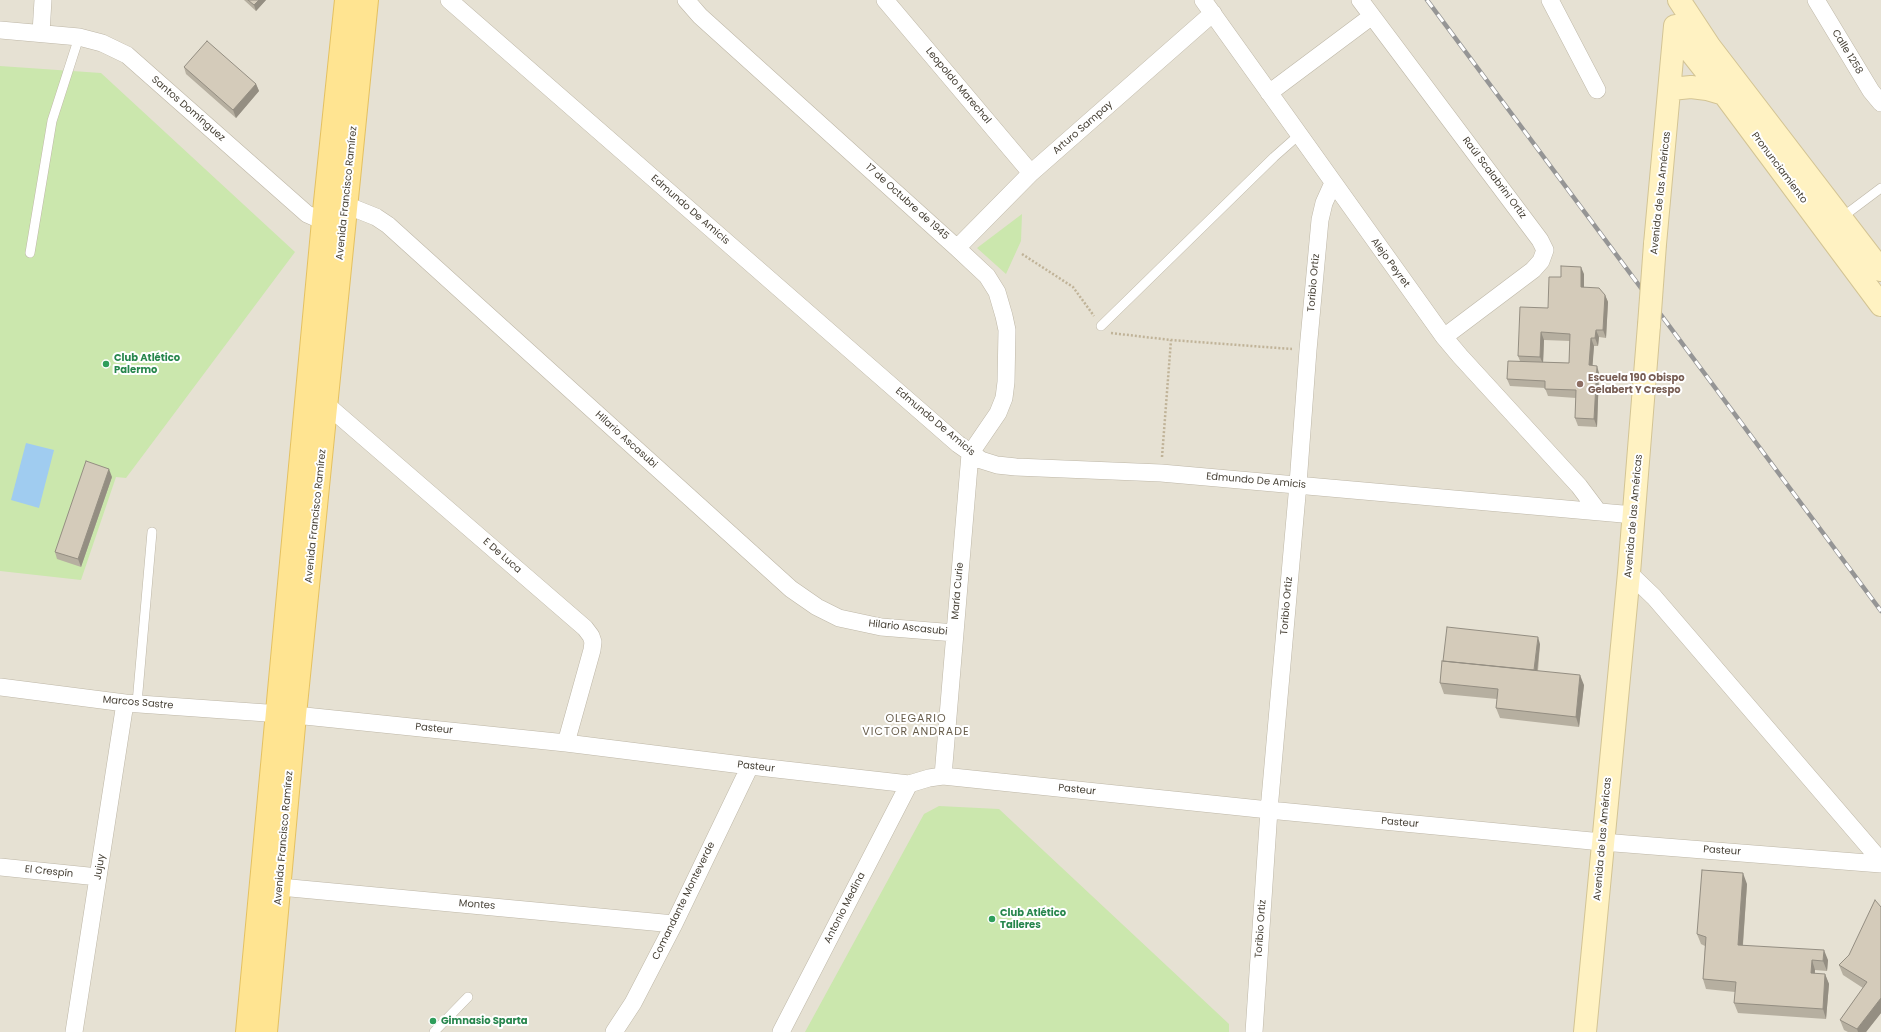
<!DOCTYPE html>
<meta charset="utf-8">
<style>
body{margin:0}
canvas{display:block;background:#f2efe5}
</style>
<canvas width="1881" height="1032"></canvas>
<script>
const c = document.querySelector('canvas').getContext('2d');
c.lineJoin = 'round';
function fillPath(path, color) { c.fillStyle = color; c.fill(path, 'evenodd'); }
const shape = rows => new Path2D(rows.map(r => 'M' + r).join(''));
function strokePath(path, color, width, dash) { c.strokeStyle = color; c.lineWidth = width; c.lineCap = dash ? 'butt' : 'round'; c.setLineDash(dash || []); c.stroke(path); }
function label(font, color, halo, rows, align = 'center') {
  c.font = font + ' Poppins,sans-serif'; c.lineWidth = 4; c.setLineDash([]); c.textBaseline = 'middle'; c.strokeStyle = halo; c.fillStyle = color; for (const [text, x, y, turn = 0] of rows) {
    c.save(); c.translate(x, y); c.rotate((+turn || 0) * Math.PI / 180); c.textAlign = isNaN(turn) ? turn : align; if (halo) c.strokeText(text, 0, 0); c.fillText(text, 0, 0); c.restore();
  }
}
const residential = shape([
 [0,0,1881,0,1881,1032,0,1032]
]);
const green = shape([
 [0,66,101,73,295,252,126,478,116,477,81,580,0,571],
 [1022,214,1021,241,1006,274,977,248],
 [939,806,999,809,1229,1024,1229,1032,805,1032,924,814]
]);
const water = shape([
 [26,443,54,450,39,508,11,500]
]);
const path = shape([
 [1022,254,1073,287,1094,316],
 [1111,333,1171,340,1292,349],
 [1162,457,1171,340]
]);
const lane = shape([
 [1841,218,1881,188],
 [30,253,52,121,79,37],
 [1101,326,1274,157,1300,134],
 [137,703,152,532],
 [434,1032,468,997]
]);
const street = shape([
 [449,0,958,444,981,460,997,465,1016,467,1161,473,1634,515],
 [686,0,700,16,957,248,987,276,997,292,1004,316,1007,330,1006,382,1004,398,998,413,970,454],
 [885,0,1031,173],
 [1203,0,1444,337,1460,356,1579,486,1597,510],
 [1360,0,1540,240,1545,250,1541,261,1533,270,1444,337],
 [1550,0,1597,90],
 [1816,0,1871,91,1881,103],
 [0,30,79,37,102,43,127,55,307,214,323,221,328,231],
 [41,33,43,0],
 [1269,93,1372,16],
 [337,212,346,205,376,217,388,225,791,589,817,607,839,618,881,627,955,633],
 [957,248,1031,173,1213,13],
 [327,405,585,628,591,636,593,642,592,650,566,743],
 [1629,573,1654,597,1881,861],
 [0,687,125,703,295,715,566,743,750,766,909,784,929,778,943,776,1269,810,1602,842,1881,864],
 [943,776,970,454],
 [0,867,98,877],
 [280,887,674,924],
 [74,1032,125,703],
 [614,1032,633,1003,674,924,750,766],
 [781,1032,909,784],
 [1254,1032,1269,810,1298,484,1308,350,1320,220,1324,203,1333,183]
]);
const secondary = shape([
 [1679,0,1710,47,1881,270],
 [1675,32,1724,94,1881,305],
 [1671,89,1691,87,1707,89,1724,94],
 [1655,244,1675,26],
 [1585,1032,1629,573,1649,325]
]);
const primary = shape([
 [247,1032,323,221,346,0],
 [266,1032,295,715,367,0]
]);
const rail = shape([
 [1427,0,1881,611]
]);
const secondaryBridge = shape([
 [1649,325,1655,244]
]);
const wall = shape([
 [244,0,266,0,256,11],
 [184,67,256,84,259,91,236,118,186,74],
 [1584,274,1584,287,1605,295,1608,302,1606,338,1599,337,1598,346,1594,346,1592,366,1599,373,1597,427,1578,426,1575,418,1576,398,1548,396,1545,388,1510,386,1507,379,1520,361,1518,356,1548,308,1561,277],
 [1544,340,1570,341,1569,363,1543,362],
 [112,477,81,567,57,559,55,552],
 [1540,644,1538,671,1584,685,1579,727,1500,718,1496,708,1497,699,1444,694,1440,683,1443,661],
 [1747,884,1743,945,1828,960,1827,971,1815,970,1815,974,1825,974,1829,984,1826,1019,1738,1013,1734,1003,1735,992,1706,989,1703,979,1705,946,1701,944,1697,934],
 [1881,907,1881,1013,1866,1032,1848,1032,1844,1030,1840,1020,1863,988,1843,975,1839,965,1849,955]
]);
const shadedWall = shape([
 [259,0,266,0,256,11,254,5],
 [256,84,259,91,236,118,233,110],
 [1581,267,1584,274,1584,295,1581,287],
 [1605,295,1608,302,1606,338,1603,330],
 [1596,330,1599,337,1598,346,1595,338],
 [1541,332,1544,340,1543,364,1540,357],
 [1591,338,1594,346,1592,373,1589,365],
 [1597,366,1599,373,1597,427,1594,419],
 [109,469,112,477,81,567,78,559],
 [1538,637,1540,644,1536,681,1534,673],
 [1580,675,1584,685,1579,727,1576,717],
 [1743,873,1747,884,1742,955,1738,945],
 [1824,950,1828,960,1827,971,1823,961],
 [1812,960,1815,970,1814,983,1811,973],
 [1825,974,1829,984,1826,1019,1823,1009],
 [1881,998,1881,1013,1866,1032,1858,1032,1857,1029]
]);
const building = shape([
 [248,0,259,0,254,5,248,0],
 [207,41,256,84,233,110,184,67,207,41],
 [1561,266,1581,267,1581,287,1599,288,1605,295,1603,330,1596,330,1595,338,1591,338,1589,365,1597,366,1594,419,1575,418,1576,390,1545,389,1545,381,1507,379,1508,361,1569,363,1570,334,1541,332,1540,357,1518,356,1520,307,1548,308,1549,277,1561,277,1561,266],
 [86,461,109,469,78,559,55,552,86,461],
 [1447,627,1538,637,1534,670,1443,661,1447,627],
 [1442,661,1580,675,1576,717,1496,708,1498,689,1440,683,1442,661],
 [1702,870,1743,873,1738,945,1824,950,1823,961,1812,960,1811,973,1825,974,1823,1009,1734,1003,1736,982,1703,979,1706,937,1697,934,1702,870],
 [1875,900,1881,907,1881,998,1857,1029,1840,1020,1867,982,1839,965,1849,955,1875,900]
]);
const markers = [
 [106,364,4,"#2e9e5b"],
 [1580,384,4,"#8d6e63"],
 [992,919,4,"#2e9e5b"],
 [433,1021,4,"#2e9e5b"]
];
const streetNames = [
 ["Calle 1258",1847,52,59],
 ["Leopoldo Marechal",958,86,50],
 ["Santos Domínguez",188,109,41],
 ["Arturo Sampay",1083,128,-41],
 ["Pronunciamiento",1779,168,53],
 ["Raúl Scalabrini Ortiz",1494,178,53],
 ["Avenida Francisco Ramírez",347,193,-84],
 ["Avenida de las Américas",1661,193,-84],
 ["17 de Octubre de 1945",907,202,42],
 ["Edmundo De Amicis",690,210,41],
 ["Alejo Peyret",1390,263,54],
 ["Toribio Ortiz",1314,283,-85],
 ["Edmundo De Amicis",935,422,40],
 ["Hilario Ascasubi",626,440,42],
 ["Edmundo De Amicis",1256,481,5],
 ["Avenida Francisco Ramírez",316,516,-84],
 ["Avenida de las Américas",1634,516,-85],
 ["E De Luca",502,556,41],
 ["María Curie",958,591,-85],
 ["Toribio Ortiz",1287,606,-85],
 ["Hilario Ascasubi",908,628,6],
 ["Marcos Sastre",138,703,5],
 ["Pasteur",434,729,6],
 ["Pasteur",756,767,7],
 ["Pasteur",1077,790,6],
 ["Pasteur",1400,823,5],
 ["Avenida Francisco Ramírez",284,838,-85],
 ["Avenida de las Américas",1603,839,-85],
 ["Pasteur",1722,851,4],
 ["Jujuy",100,867,-81],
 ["El Crespín",49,872,6],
 ["Comandante Monteverde",684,901,-64],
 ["Montes",477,905,5],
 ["Antonio Medina",845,908,-63],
 ["Toribio Ortiz",1261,929,-86]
];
const leisureNames = [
 ["Club Atlético",114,358],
 ["Palermo",114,370],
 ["Club Atlético",1000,913],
 ["Talleres",1000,925],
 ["Gimnasio Sparta",441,1021]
];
const educationNames = [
 ["Escuela 190 Obispo",1588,378],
 ["Gelabert Y Crespo",1588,390]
];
const neighbourhoodNames = [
 ["OLEGARIO",916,719],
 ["VICTOR ANDRADE",916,732]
];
fillPath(residential, '#e6e1d3');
fillPath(green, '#cbe7ad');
fillPath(water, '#a0ccf0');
strokePath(lane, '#beb7a7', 10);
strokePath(street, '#beb7a7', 18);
strokePath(secondary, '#d3c494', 24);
strokePath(primary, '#e4c161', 24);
strokePath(path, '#c0b398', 2.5, [2, 2]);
strokePath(lane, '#fff', 9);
strokePath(street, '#fff', 17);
strokePath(secondary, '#fff2c2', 22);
strokePath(primary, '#ffe491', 22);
strokePath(rail, '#959595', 4.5);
strokePath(rail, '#fff', 3, [9]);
strokePath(secondaryBridge, '#d3c494', 24, []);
strokePath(secondaryBridge, '#fff2c2', 22);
fillPath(wall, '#b6afa0');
fillPath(shadedWall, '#948e82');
fillPath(building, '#d4cbba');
strokePath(building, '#948e82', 1);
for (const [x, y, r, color] of markers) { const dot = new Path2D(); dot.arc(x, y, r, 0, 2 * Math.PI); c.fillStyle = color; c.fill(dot); strokePath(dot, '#fff', 1.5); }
label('10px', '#453f34', '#fff', streetNames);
label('bold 10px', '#27864d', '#fff', leisureNames, 'left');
label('bold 10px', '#785e54', '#fff', educationNames, 'left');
c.letterSpacing = '1px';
label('11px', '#685d4b', '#fff', neighbourhoodNames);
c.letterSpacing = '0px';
</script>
